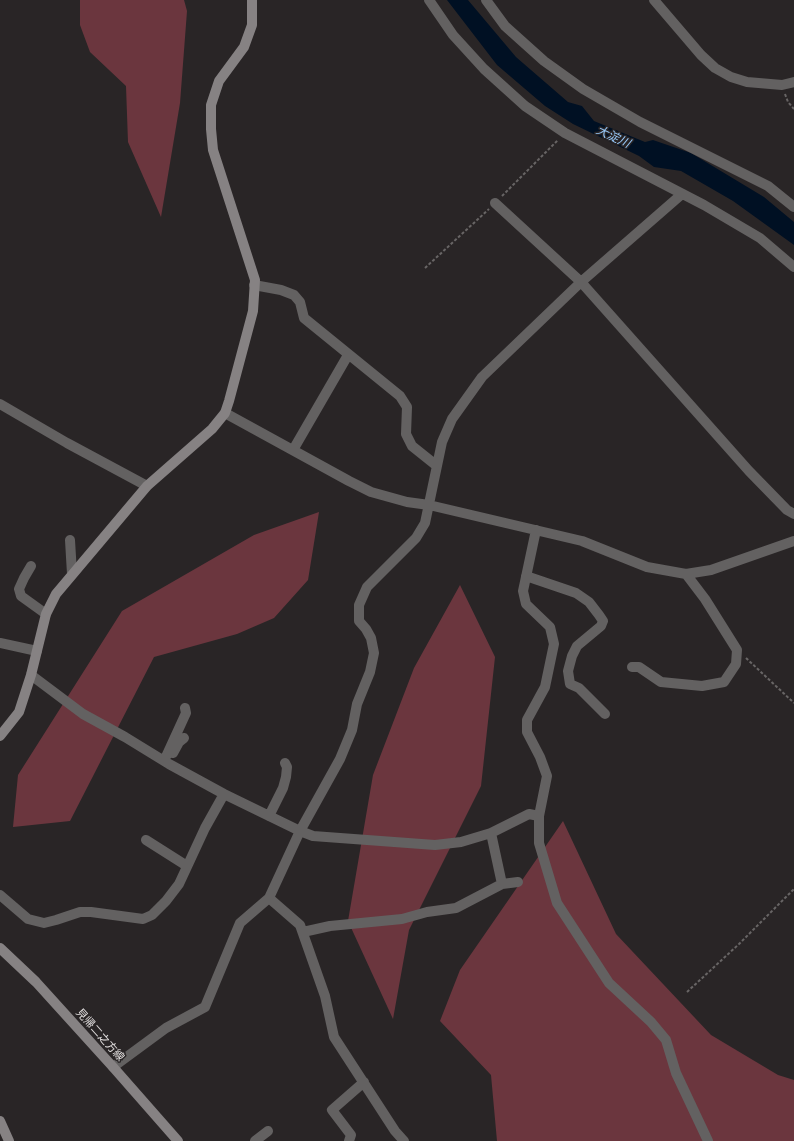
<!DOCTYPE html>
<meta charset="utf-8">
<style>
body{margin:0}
canvas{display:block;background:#292526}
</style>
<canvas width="794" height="1141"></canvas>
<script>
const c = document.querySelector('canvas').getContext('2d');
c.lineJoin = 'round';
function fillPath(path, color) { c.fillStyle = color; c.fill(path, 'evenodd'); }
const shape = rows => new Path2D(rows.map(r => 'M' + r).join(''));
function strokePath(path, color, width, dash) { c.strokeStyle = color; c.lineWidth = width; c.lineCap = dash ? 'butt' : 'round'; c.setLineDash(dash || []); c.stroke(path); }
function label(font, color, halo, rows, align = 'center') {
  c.font = font + ' Mulish,"Noto Sans JP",sans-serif'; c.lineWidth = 3; c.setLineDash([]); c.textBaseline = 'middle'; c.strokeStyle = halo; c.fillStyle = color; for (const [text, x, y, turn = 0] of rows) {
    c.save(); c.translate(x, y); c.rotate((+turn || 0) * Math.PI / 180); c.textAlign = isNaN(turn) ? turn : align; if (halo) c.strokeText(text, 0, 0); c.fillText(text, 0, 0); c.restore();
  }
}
const green = shape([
 [80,0,184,0,187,11,180,103,161,217,128,142,126,86,90,52,80,25],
 [319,512,308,580,274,618,237,634,154,657,70,821,13,827,18,775,122,611,254,535],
 [460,585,495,657,481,786,409,930,393,1019,348,921,373,775,414,668],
 [563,821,616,934,711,1035,778,1075,794,1080,794,1141,497,1141,491,1075,440,1021,460,970]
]);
const water = shape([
 [447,0,468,0,516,57,568,102,582,106,594,121,645,142,653,140,691,153,764,197,794,222,794,245,733,201,681,171,654,167,639,156,573,124,545,106,497,65]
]);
const path = shape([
 [785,94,788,102,794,109],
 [502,196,558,140],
 [425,268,489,209],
 [746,658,794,703],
 [687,992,739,944,794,889]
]);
const street = shape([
 [429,0,453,35,484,69,525,106,565,133,704,205,760,238,794,267],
 [486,0,505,26,544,61,583,89,640,122,768,186,794,207],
 [654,0,701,55,715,68,731,77,747,82,782,85,794,82],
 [495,203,581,282,749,471,787,510,794,514],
 [254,285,281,290,294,295,300,302,304,318,400,396,407,407,406,434,412,446,437,466],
 [0,404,67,443,147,486],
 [225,413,349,481,371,492,407,502,429,505,582,541,647,567,686,574,711,570,794,541],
 [293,450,348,355],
 [536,530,523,591,526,604,550,627,554,644,545,687,527,720,527,732,540,757,547,776,539,816,539,843,557,903,609,983,651,1022,666,1040,676,1073,708,1141],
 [70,540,72,574],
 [31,566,24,578,19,589,21,596,46,614],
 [526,576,576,593,589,602,599,615,603,621,601,626,577,646,572,656,568,671,570,684,579,688,605,714],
 [0,643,37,651],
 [632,667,639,667,661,682,702,686,724,682,736,664,737,650,705,599,686,574],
 [31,675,83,714,125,737,169,764,224,794,300,831,313,836,435,845,461,842,491,833,529,814,539,816],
 [173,753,179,742,184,738],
 [164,761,186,713,185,708],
 [269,816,283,788,286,777,287,767,285,763],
 [491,833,502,884],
 [146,840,187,866],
 [0,895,28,919,44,923,56,920,80,912,91,912,143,919,152,915,166,901,179,884,205,828,224,794],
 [269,898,300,925,325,996,334,1037,395,1131,404,1141],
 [303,932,330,926,402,919,427,912,456,908,502,884,518,882],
 [113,1067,166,1028,205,1007,240,923,269,898,300,831,340,759,352,730,357,704,370,672,374,653,371,638,366,629,359,621,359,605,367,587,416,538,425,523,442,442,452,419,482,377,581,282,682,194],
 [255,1141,268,1131],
 [349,1141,351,1135,332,1110,364,1082]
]);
const secondary = shape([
 [0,736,19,712,31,675,46,614,56,594,147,486,212,429,225,413,229,401,253,311,255,280,213,150,211,129,211,105,219,81,244,47,252,25,252,0],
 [0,948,36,982,113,1067,178,1141],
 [0,1121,9,1141]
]);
const streetNames = [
 ["見帰二之方線",100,1035,48]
];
const waterNames = [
 ["大淀川",613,137,25]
];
fillPath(green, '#6b363e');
fillPath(water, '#001023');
strokePath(path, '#686565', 2, [3, 2]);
strokePath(street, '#636161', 10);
strokePath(secondary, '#868283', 10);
label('11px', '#e1dede', '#292526', streetNames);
label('italic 12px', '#97c9fa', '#292526', waterNames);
</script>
